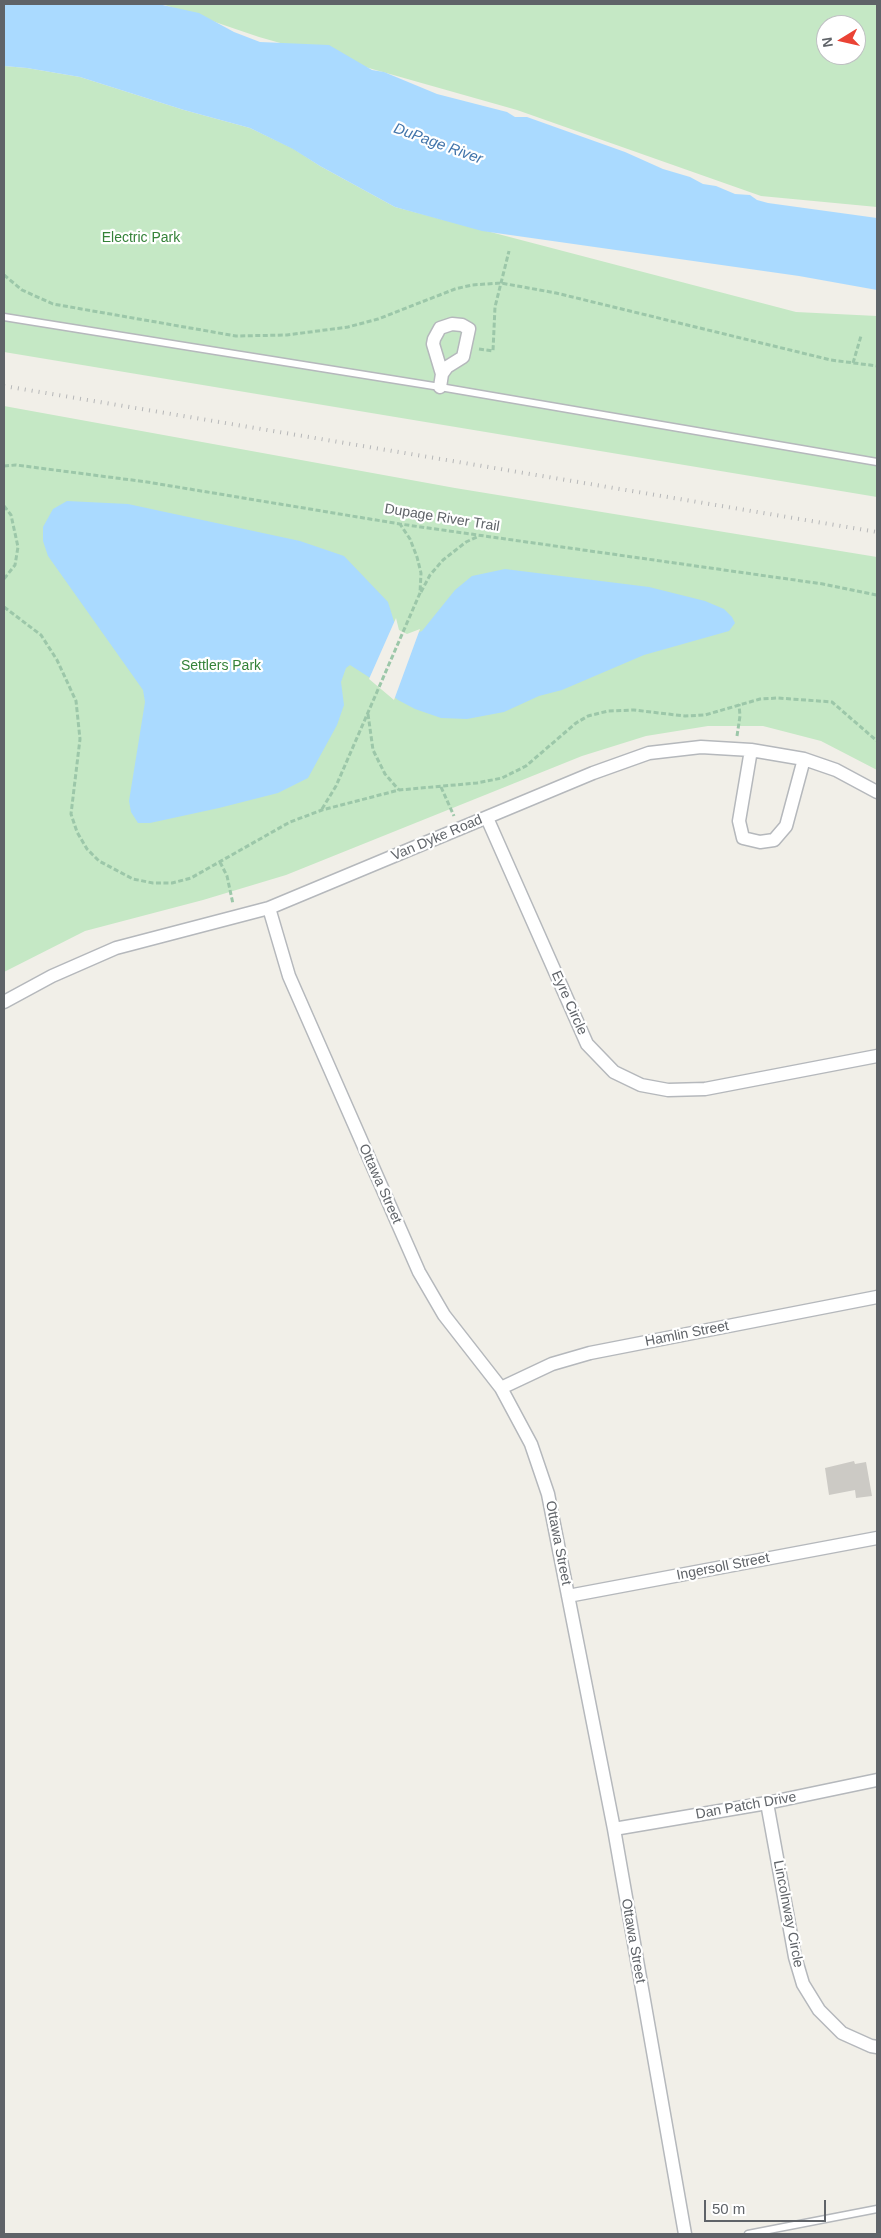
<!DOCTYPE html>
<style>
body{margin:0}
#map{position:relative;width:881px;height:2238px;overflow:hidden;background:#f1efe8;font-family:Helvetica,sans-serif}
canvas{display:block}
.frame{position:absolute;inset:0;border:5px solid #5f6368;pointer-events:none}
.north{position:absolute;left:816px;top:15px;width:50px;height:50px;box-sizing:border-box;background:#fff;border:1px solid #bfc1c3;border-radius:50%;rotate:261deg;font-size:14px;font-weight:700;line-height:20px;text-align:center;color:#5f6368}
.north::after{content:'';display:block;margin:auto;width:18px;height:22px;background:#ea4335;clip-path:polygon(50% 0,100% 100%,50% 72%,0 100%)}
.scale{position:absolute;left:704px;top:2200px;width:122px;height:22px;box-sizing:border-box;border:2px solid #5f6368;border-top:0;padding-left:6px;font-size:15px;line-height:18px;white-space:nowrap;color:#5f6368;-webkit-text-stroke:4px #fff;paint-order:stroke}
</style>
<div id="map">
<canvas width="881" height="2238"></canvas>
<div class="frame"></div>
<div class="north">N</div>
<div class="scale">50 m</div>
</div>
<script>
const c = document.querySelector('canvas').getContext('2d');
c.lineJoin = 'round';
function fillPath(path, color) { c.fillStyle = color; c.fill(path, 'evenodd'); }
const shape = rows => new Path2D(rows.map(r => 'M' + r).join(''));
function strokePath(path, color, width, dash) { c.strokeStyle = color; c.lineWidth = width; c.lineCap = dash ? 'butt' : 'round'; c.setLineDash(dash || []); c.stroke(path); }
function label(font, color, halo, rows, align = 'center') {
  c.font = font + ' Helvetica,sans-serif'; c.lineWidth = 4.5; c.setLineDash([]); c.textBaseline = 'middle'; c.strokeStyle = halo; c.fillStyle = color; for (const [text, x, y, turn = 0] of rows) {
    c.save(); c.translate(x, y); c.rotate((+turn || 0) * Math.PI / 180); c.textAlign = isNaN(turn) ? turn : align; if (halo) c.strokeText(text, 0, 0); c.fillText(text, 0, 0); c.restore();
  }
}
const green = shape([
 [162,4,877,4,877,207,761,196,517,110,259,37],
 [826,25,856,25,856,55,826,55],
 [4,66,27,68,80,77,184,110,250,128,294,149,320,166,395,207,796,312,877,316,877,497,4,352],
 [4,406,455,488,877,557,877,770,821,741,763,726,708,726,646,736,582,756,286,875,203,900,85,931,4,972]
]);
const water = shape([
 [4,4,158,4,199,13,234,32,260,42,329,45,372,70,384,72,437,94,507,112,515,117,527,117,625,152,663,169,690,177,703,184,716,186,735,194,750,195,757,200,768,203,877,218,877,290,799,276,482,231,395,207,320,166,293,149,250,128,184,110,80,77,27,68,4,66],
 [67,501,128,504,300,541,344,556,388,602,397,631,407,637,422,631,455,590,472,576,505,569,649,587,705,601,724,609,732,617,735,623,729,631,644,655,562,690,539,696,504,712,467,719,441,718,415,709,398,700,375,681,350,665,346,668,341,682,344,705,337,725,308,778,278,793,219,808,150,823,138,823,131,812,129,801,145,702,143,690,48,556,43,541,43,527,53,509]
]);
const pier = shape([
 [396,618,399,630,407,634,420,629,394,700,369,679]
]);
const building = shape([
 [854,1461,855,1464,866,1462,872,1496,856,1498,855,1490,829,1495,825,1468]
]);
const path = shape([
 [4,275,22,290,53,304,236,336,287,335,348,327,378,319,455,289,472,285,501,283,556,293,831,360,877,366],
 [479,349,493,351,495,307,509,251],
 [853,363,861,336],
 [4,466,16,465,147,482,400,524,823,584,877,595],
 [4,506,11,515,18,547,15,565,4,579],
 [421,592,430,575,443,560,466,542,477,537],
 [4,607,41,635,57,660,76,701,80,739,71,814,77,832,87,849,99,861,133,879,153,883,172,883,191,878,290,822,322,810,399,790,477,783,502,778,526,766,576,723,588,716,608,711,634,710,685,716,705,715,760,699,778,698,832,702,877,741],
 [368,714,373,750,385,774,399,790],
 [737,736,740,716,739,704],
 [441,787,454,816],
 [322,809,336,786,420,593,421,573,417,557,410,539,400,524],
 [220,862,227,876,233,904]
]);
const lane = shape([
 [4,317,440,387,877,462],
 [748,2234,877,2209]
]);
const street = shape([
 [440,387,442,374,447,367,463,357,469,329,462,325,452,324,440,328,434,339,433,344,442,374],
 [751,750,739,821,743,838,760,842,774,840,786,826,804,759],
 [487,818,587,1044,614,1072,641,1085,668,1090,705,1089,877,1056],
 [269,908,289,976,419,1272,444,1315,501,1388,531,1444,548,1494,614,1829,685,2234],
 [4,1002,52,976,116,948,269,908,593,773,649,753,701,747,751,750,804,759,836,770,877,792],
 [501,1388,552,1364,590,1353,877,1297],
 [568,1596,877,1538],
 [767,1803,795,1957,803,1984,819,2010,842,2033,871,2046,877,2047],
 [614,1829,767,1803,877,1780]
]);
const rail = shape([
 [4,386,877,532]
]);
const parkNames = [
 ["Electric Park",141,238],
 ["Settlers Park",221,666]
];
const streetNames = [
 ["Dupage River Trail",442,518,9],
 ["Van Dyke Road",437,838,-23],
 ["Eyre Circle",569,1003,66],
 ["Ottawa Street",380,1184,66],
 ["Hamlin Street",687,1334,-11],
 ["Ottawa Street",558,1543,79],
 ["Ingersoll Street",723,1567,-11],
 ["Dan Patch Drive",746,1806,-10],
 ["Lincolnway Circle",788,1914,79],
 ["Ottawa Street",633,1941,80]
];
const waterNames = [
 ["DuPage River",438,144,20]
];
fillPath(green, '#c5e8c5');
fillPath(water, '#aadaff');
fillPath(pier, '#f1efe8');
fillPath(building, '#cccac5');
strokePath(lane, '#b5b8bc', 9);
strokePath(street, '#b5b8bc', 15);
strokePath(path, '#9cc7a9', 3, [5, 2.5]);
strokePath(lane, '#fff', 6);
strokePath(street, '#fff', 12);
strokePath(rail, '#b6b7b8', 4, [1, 6]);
label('14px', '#348238', '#fff', parkNames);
label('14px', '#5f6368', '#fff', streetNames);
label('italic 15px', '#4174aa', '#fff', waterNames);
</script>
